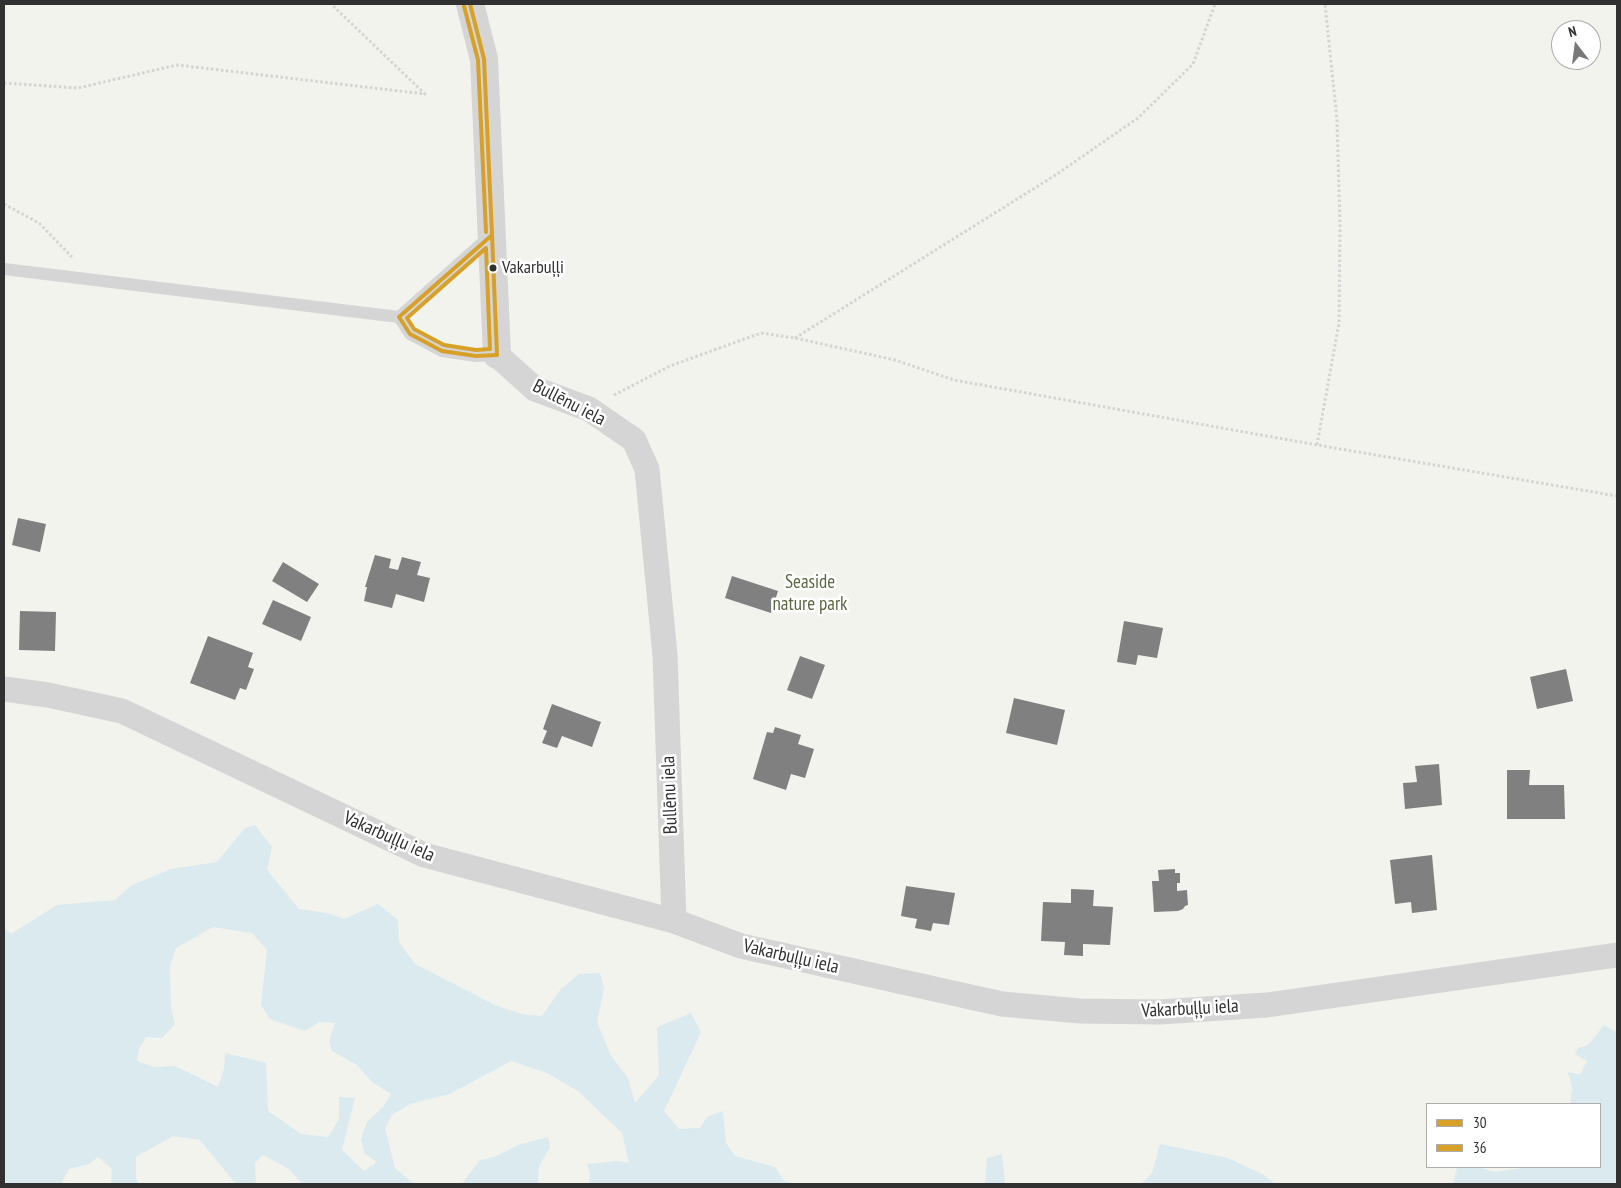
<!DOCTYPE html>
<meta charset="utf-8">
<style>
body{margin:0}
#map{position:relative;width:1621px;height:1188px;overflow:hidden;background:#fff;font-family:"PT Sans Narrow",sans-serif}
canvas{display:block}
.frame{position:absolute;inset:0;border:5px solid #313131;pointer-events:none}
.legend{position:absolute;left:1426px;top:1103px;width:175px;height:65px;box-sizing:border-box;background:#fff;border:1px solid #adadad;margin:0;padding:6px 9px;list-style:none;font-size:15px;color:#313131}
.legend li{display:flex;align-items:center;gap:10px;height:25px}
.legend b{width:25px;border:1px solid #adadad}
.north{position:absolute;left:1551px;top:20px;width:50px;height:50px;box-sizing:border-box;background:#fff;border:1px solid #adadad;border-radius:50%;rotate:345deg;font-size:14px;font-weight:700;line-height:20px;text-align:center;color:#313131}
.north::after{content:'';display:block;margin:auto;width:18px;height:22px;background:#797979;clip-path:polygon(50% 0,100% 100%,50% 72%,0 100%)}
</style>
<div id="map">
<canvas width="1621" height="1188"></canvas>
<div class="frame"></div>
<ul class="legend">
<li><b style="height:6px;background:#d7a028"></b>30</li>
<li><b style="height:6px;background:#d7a028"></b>36</li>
</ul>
<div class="north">N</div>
</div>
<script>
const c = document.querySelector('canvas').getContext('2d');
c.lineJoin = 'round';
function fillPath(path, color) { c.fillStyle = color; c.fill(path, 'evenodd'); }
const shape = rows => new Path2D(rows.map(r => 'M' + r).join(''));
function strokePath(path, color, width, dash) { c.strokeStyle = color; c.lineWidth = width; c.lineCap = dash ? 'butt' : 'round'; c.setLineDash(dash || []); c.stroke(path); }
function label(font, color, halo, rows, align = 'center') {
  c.font = font + ' "PT Sans Narrow",sans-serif'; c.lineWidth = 5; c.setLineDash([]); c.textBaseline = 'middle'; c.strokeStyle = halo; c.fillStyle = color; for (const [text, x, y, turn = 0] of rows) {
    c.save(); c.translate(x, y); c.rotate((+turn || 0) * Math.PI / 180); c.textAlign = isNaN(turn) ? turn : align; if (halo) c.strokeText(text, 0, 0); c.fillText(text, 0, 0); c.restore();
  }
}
const green = shape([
 [4,4,1617,4,1617,1032,1604,1025,1588,1045,1587,1061,1580,1074,1569,1072,1572,1087,1570,1104,1427,1104,1427,1167,1566,1167,1565,1184,4,1184],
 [1561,30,1591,30,1591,60,1561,60]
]);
const water = shape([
 [255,825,272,847,267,870,299,909,327,913,344,919,378,904,398,920,399,942,415,964,497,1006,526,1015,542,1016,561,989,579,974,600,973,604,988,597,1022,611,1056,628,1078,635,1103,659,1075,657,1027,691,1013,701,1032,664,1111,679,1129,700,1128,708,1116,723,1111,726,1143,735,1156,775,1167,784,1181,797,1184,589,1184,590,1174,587,1164,618,1161,629,1163,622,1133,578,1091,547,1073,511,1061,450,1094,410,1104,392,1115,385,1128,395,1168,414,1184,302,1184,289,1169,263,1155,255,1163,256,1184,236,1184,200,1140,173,1136,136,1157,136,1178,139,1184,111,1184,112,1169,98,1157,89,1164,69,1169,62,1182,63,1184,4,1184,4,928,11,934,57,905,115,900,132,885,171,869,217,862,245,828],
 [213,927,252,933,267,950,261,1005,270,1019,305,1031,319,1022,335,1023,329,1041,332,1051,357,1065,372,1082,391,1094,384,1106,367,1122,361,1139,365,1154,377,1162,364,1171,342,1150,355,1098,339,1097,339,1119,328,1137,301,1134,268,1111,266,1063,225,1053,224,1069,218,1087,175,1066,154,1067,137,1061,139,1049,146,1037,162,1038,175,1024,171,1008,170,966,176,948],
 [1604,1025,1617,1032,1617,1184,1453,1184,1457,1167,1479,1167,1494,1172,1531,1167,1600,1167,1600,1104,1570,1104,1572,1087,1568,1072,1580,1074,1587,1061,1575,1054,1578,1048,1588,1045],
 [548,1137,550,1147,539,1166,538,1184,462,1184,479,1161,499,1155,518,1145],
 [1160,1144,1228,1158,1264,1175,1275,1184,1141,1184,1152,1173],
 [1002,1154,1005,1184,985,1184,987,1158]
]);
const building = shape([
 [18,518,46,524,40,552,12,545],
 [375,555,391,559,389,568,398,570,402,557,421,562,417,575,430,578,424,602,396,594,392,608,364,601,367,587,365,587],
 [283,562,319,584,307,602,272,581],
 [732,576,778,591,771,613,725,598],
 [273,600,311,617,301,641,262,624],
 [20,611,56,612,55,651,19,650],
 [1124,621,1163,628,1157,658,1138,655,1136,665,1117,662],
 [208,636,253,653,248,667,254,669,246,690,240,688,235,700,190,683],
 [800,656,825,665,812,699,787,690],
 [1566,669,1573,701,1537,709,1530,677],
 [1014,698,1065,710,1057,745,1006,733],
 [552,704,601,722,592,747,562,736,557,748,542,743,547,731,543,729],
 [775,727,801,735,798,744,814,749,805,778,791,774,786,790,753,779,767,732,773,733],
 [1439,764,1442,805,1405,809,1403,783,1417,782,1415,766],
 [1507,770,1530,770,1529,785,1564,785,1565,819,1507,819],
 [1432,855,1437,910,1412,913,1411,902,1395,904,1390,860],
 [1175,869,1175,873,1180,873,1180,883,1177,883,1177,891,1187,890,1188,905,1185,906,1183,909,1178,911,1154,912,1152,881,1159,881,1158,870],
 [906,886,955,893,949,925,933,923,931,931,915,928,917,919,901,916],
 [1071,889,1094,890,1093,906,1113,907,1110,945,1083,944,1083,956,1064,955,1065,942,1041,941,1043,902,1071,903]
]);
const path = shape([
 [4,83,78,88,177,65,425,94,331,4],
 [4,204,39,223,72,257],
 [795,338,1054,176,1138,118,1193,64,1215,4],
 [614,395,670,366,761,333,795,338,895,360,954,380,1317,445,1617,496],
 [1317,445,1339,323,1340,225,1337,120,1325,4]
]);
const service = shape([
 [490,236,399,317,410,334,442,351,476,356,497,355],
 [4,269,399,317]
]);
const minor = shape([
 [497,355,535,389,589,409,634,440,647,469,665,655,674,921],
 [4,689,48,695,122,711,424,855,674,921,741,946,1002,1004,1080,1011,1160,1012,1267,1005,1617,955]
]);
const tertiary = shape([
 [470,4,484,59,497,355]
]);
const bus1 = shape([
 [470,4,484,59,492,235],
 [492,235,497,355,476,356,442,351,410,334,399,317,492,235]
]);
const bus2 = shape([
 [464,6,478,60,486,232],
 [486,248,490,349,476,350,444,345,414,329,407,318,486,248]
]);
const markers = [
 [493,268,4.5,"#313131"]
];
const busNames = [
 ["Vakarbuļļi",502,268]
];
const streetNames = [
 ["Bullēnu iela",569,403,27],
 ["Bullēnu iela",670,795,-92],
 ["Vakarbuļļu iela",389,837,24],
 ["Vakarbuļļu iela",791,957,13],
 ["Vakarbuļļu iela",1190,1009,-3]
];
const parkNames = [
 ["Seaside",810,583],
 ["nature park",810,605]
];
fillPath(green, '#f1f3ec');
fillPath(water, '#dbeaef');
fillPath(building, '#808080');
strokePath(path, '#d4d4d4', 3, [2.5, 2.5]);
strokePath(service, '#d5d5d5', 12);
strokePath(minor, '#d5d5d5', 25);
strokePath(tertiary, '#d5d5d5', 28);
strokePath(bus1, '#d7a028', 4);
strokePath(bus2, '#d7a028', 4);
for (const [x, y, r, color] of markers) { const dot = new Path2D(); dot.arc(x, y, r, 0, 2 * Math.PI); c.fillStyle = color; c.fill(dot); strokePath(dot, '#fff', 2); }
label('18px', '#313131', '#fff', busNames, 'left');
label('19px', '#313131', '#fff', streetNames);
label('19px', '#5a6941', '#fff', parkNames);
</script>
